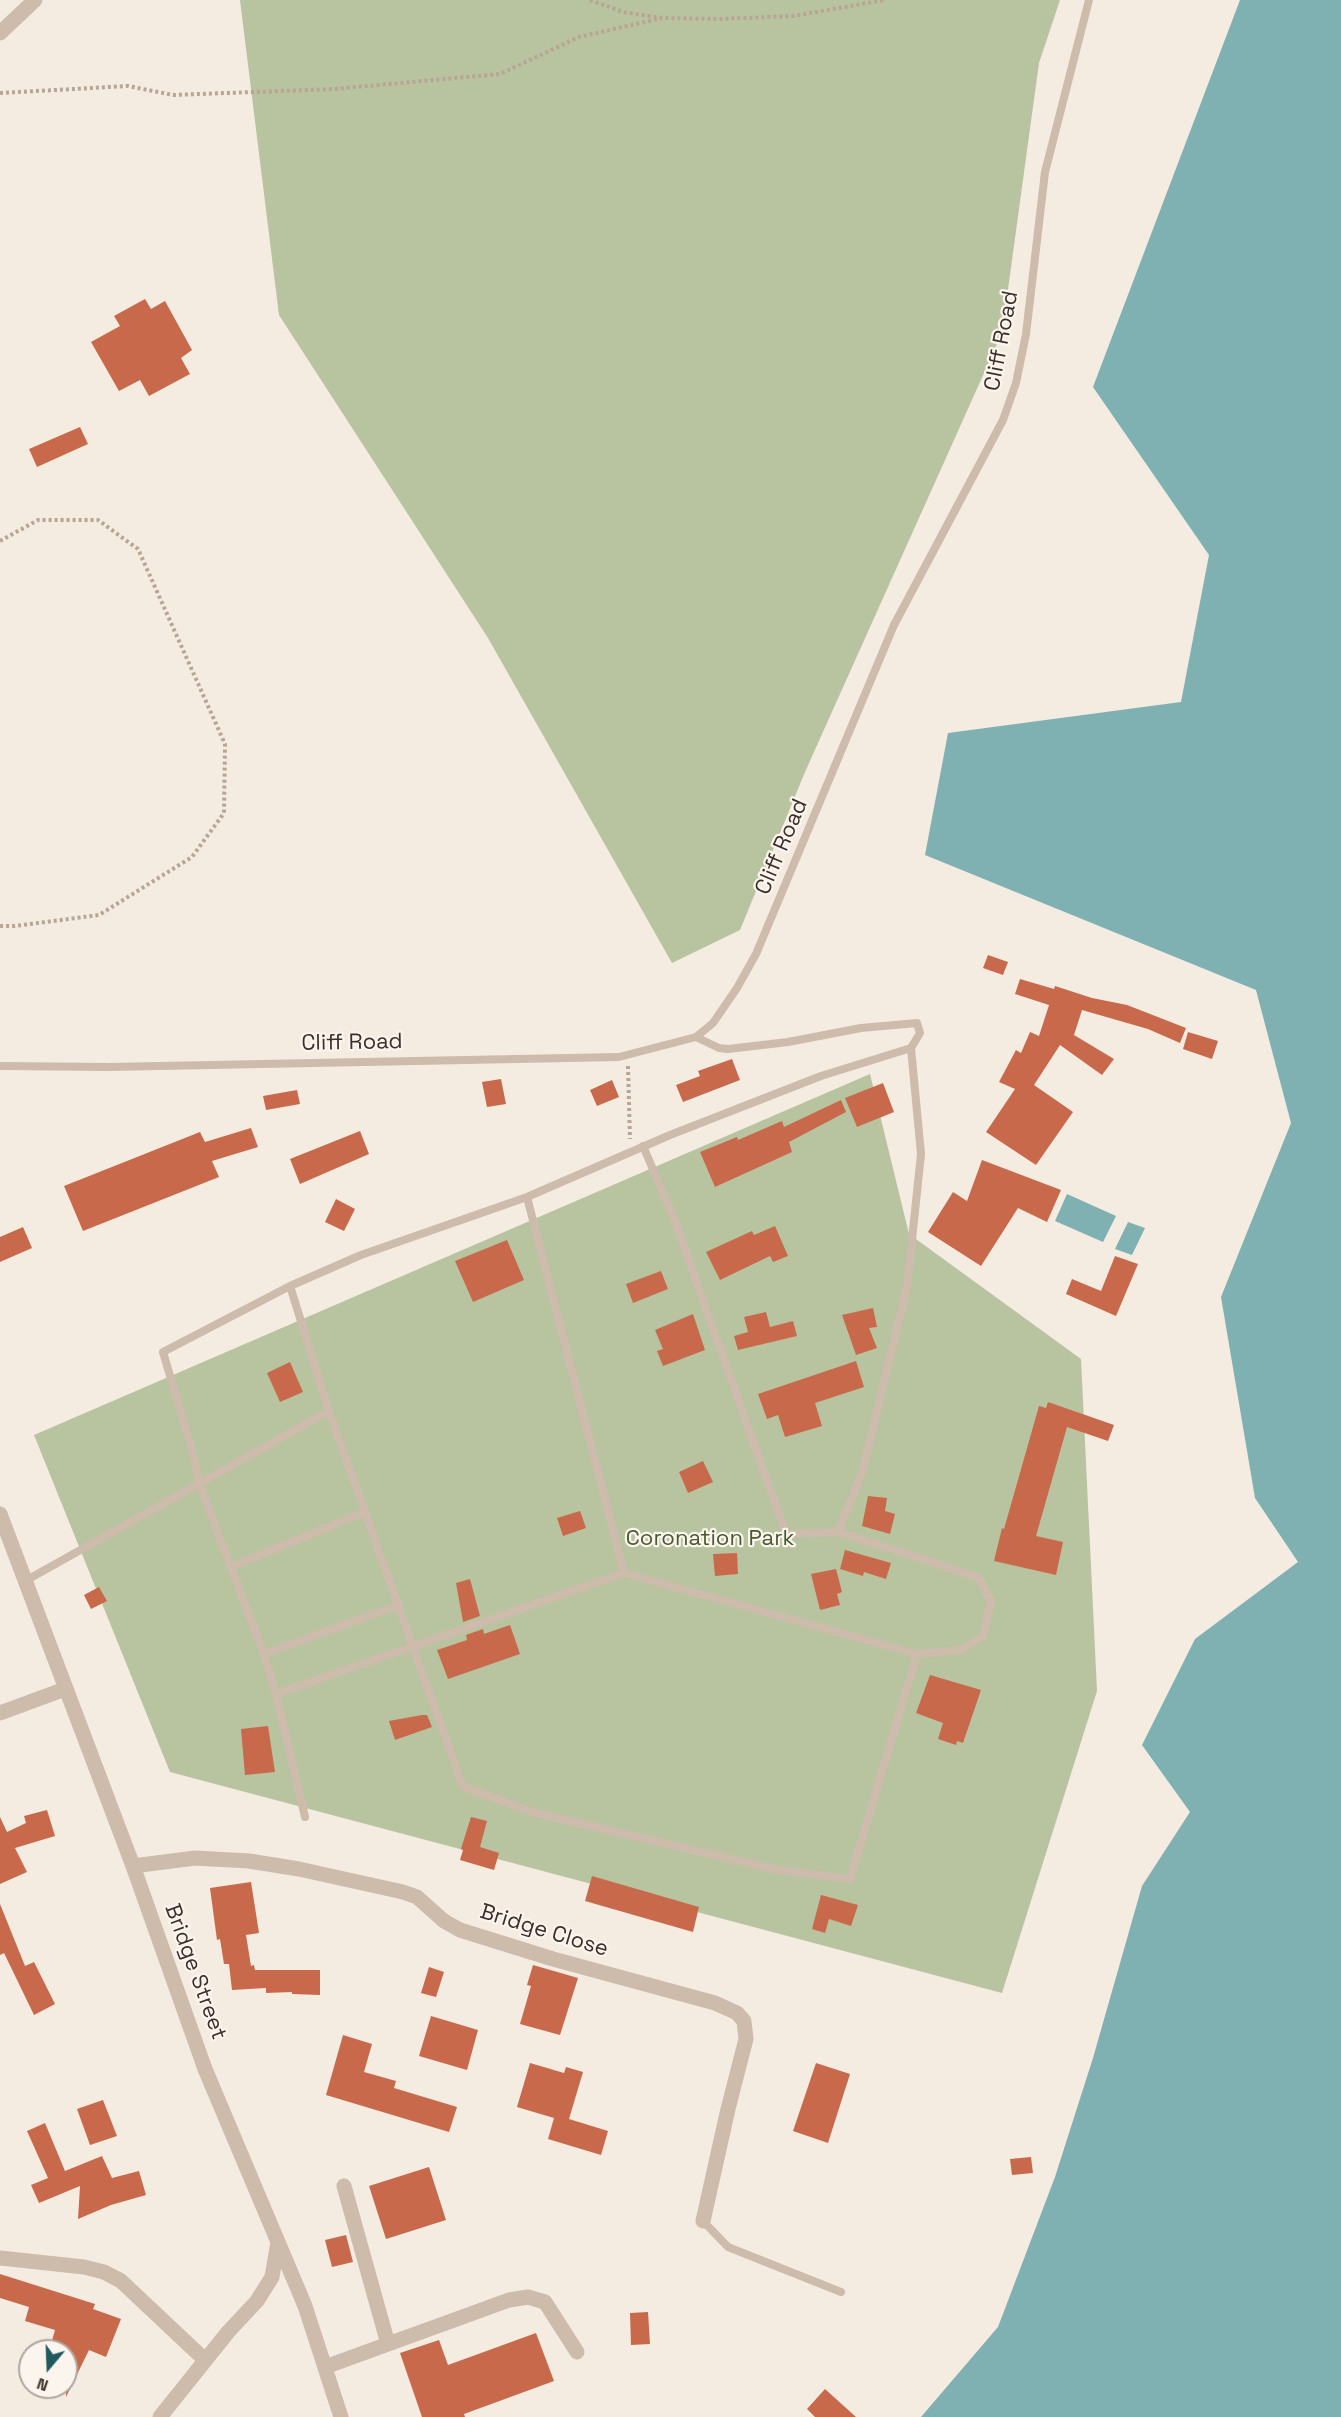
<!DOCTYPE html>
<style>
body{margin:0}
#map{position:relative;width:1341px;height:2417px;overflow:hidden;background:#f4ebe1;font-family:"Space Grotesk",sans-serif}
canvas{display:block}
.north{position:absolute;left:18px;top:2339px;width:60px;height:60px;box-sizing:border-box;background:#fbf5ee;border:2px solid #aea6a0;border-radius:50%;rotate:199deg;font-size:16px;font-weight:700;line-height:24px;text-align:center;color:#3b302b}
.north::after{content:'';display:block;margin:auto;width:21px;height:27px;background:#1f5a5e;clip-path:polygon(50% 0,100% 100%,50% 72%,0 100%)}
</style>
<div id="map">
<canvas width="1341" height="2417"></canvas>
<div class="north">N</div>
</div>
<script>
const c = document.querySelector('canvas').getContext('2d');
c.lineJoin = 'round';
function fillPath(path, color) { c.fillStyle = color; c.fill(path, 'evenodd'); }
const shape = rows => new Path2D(rows.map(r => 'M' + r).join(''));
function strokePath(path, color, width, dash) { c.strokeStyle = color; c.lineWidth = width; c.lineCap = dash ? 'butt' : 'round'; c.setLineDash(dash || []); c.stroke(path); }
function label(font, color, halo, rows, align = 'center') {
  c.font = font + ' "Space Grotesk",sans-serif'; c.lineWidth = 4.5; c.setLineDash([]); c.textBaseline = 'middle'; c.strokeStyle = halo; c.fillStyle = color; for (const [text, x, y, turn = 0] of rows) {
    c.save(); c.translate(x, y); c.rotate((+turn || 0) * Math.PI / 180); c.textAlign = isNaN(turn) ? turn : align; if (halo) c.strokeText(text, 0, 0); c.fillText(text, 0, 0); c.restore();
  }
}
const green = shape([
 [240,0,1060,0,1039,63,1002,333,805,772,740,930,672,963,488,638,279,315],
 [870,1074,909,1234,1081,1359,1097,1691,1002,1993,170,1772,34,1435]
]);
const water = shape([
 [1240,0,1341,0,1341,2417,921,2417,998,2327,1055,2177,1093,2058,1142,1886,1190,1812,1142,1745,1195,1639,1298,1562,1255,1498,1221,1297,1291,1123,1256,990,925,855,948,733,1181,702,1209,555,1093,387],
 [1067,1194,1116,1216,1103,1242,1055,1221],
 [1128,1222,1145,1228,1132,1255,1115,1249]
]);
const building = shape([
 [145,299,151,309,165,301,192,350,181,358,190,374,149,396,140,380,119,391,91,342,120,326,114,316],
 [80,427,88,444,37,467,29,449],
 [988,955,1008,962,1003,975,983,968],
 [1020,979,1054,989,1055,986,1092,998,1127,1005,1186,1028,1180,1043,1148,1029,1082,1010,1074,1035,1114,1059,1102,1075,1060,1045,1034,1085,1073,1112,1036,1165,986,1132,1015,1089,999,1082,1016,1050,1021,1053,1030,1032,1039,1036,1049,1005,1015,994],
 [1188,1032,1218,1041,1212,1059,1183,1049],
 [732,1059,740,1080,683,1102,676,1085,700,1076,698,1071],
 [501,1079,506,1104,487,1107,482,1082],
 [612,1080,619,1097,597,1106,590,1090],
 [883,1083,894,1112,857,1127,845,1098],
 [297,1090,300,1104,266,1110,263,1096],
 [841,1100,846,1112,789,1142,792,1152,715,1187,700,1152,737,1137,738,1140,782,1121,784,1127],
 [251,1128,258,1147,212,1161,219,1177,83,1231,64,1186,200,1132,205,1142],
 [360,1131,369,1154,300,1184,290,1159],
 [982,1160,1061,1190,1047,1222,1018,1208,981,1266,928,1232,953,1192,967,1201],
 [336,1199,355,1209,344,1231,325,1222],
 [775,1226,788,1256,773,1262,770,1256,720,1280,706,1252,752,1231,754,1235],
 [23,1227,32,1248,0,1262,0,1237],
 [507,1240,524,1280,473,1302,455,1261],
 [1115,1256,1138,1264,1116,1316,1066,1294,1072,1279,1101,1291],
 [661,1271,668,1289,633,1303,626,1284],
 [873,1308,877,1327,869,1328,877,1348,856,1355,842,1315],
 [766,1312,770,1327,793,1321,797,1336,738,1350,734,1336,748,1332,744,1317],
 [693,1314,705,1350,663,1366,657,1351,663,1349,655,1330],
 [856,1361,864,1387,815,1403,822,1426,785,1437,778,1415,767,1419,758,1394],
 [290,1362,303,1392,280,1402,267,1373],
 [1048,1402,1114,1425,1108,1441,1067,1427,1036,1536,1063,1542,1056,1575,994,1561,1002,1528,1004,1529,1039,1406,1046,1408],
 [703,1461,713,1482,688,1493,679,1472],
 [868,1496,887,1498,885,1511,895,1514,890,1534,862,1526],
 [580,1511,586,1528,563,1536,557,1518],
 [845,1550,891,1563,886,1579,864,1572,863,1576,840,1569],
 [737,1553,738,1574,715,1576,713,1554],
 [836,1569,842,1592,837,1594,840,1605,820,1610,811,1574],
 [470,1579,480,1616,463,1622,456,1583],
 [99,1587,107,1601,91,1609,84,1595],
 [510,1625,520,1654,448,1679,437,1650,467,1640,466,1635,483,1629,484,1634],
 [930,1675,981,1690,963,1743,957,1741,956,1745,938,1739,943,1723,916,1713],
 [422,1715,427,1715,432,1727,395,1740,389,1721],
 [268,1726,275,1772,245,1775,241,1729],
 [47,1810,55,1836,15,1848,27,1872,0,1884,0,1817,7,1832,26,1823,24,1816],
 [471,1817,487,1821,480,1847,499,1853,494,1870,460,1860,463,1850,461,1849],
 [592,1876,699,1907,693,1932,585,1901],
 [251,1882,259,1933,246,1935,251,1966,254,1965,255,1970,320,1970,320,1995,292,1994,292,1992,266,1993,266,1988,232,1990,229,1964,224,1964,220,1939,217,1940,210,1888],
 [821,1895,858,1905,851,1926,829,1919,825,1933,812,1929],
 [0,1904,25,1966,34,1962,55,2004,34,2015,4,1953,0,1955],
 [533,1965,578,1978,560,2035,520,2024,531,1986,527,1985],
 [429,1967,444,1972,436,1997,421,1993],
 [431,2016,478,2030,467,2070,419,2056],
 [343,2035,372,2044,364,2072,396,2081,394,2088,457,2107,449,2132,326,2095],
 [530,2063,564,2073,566,2067,583,2072,569,2119,608,2131,601,2155,548,2139,554,2118,517,2107],
 [816,2063,850,2074,828,2143,793,2131],
 [103,2100,117,2136,90,2145,77,2109],
 [45,2123,65,2171,102,2156,112,2178,139,2171,146,2195,111,2205,78,2219,80,2186,39,2203,31,2185,48,2178,27,2131],
 [1031,2157,1033,2173,1012,2175,1010,2159],
 [429,2167,446,2220,386,2239,369,2186],
 [346,2235,353,2262,332,2267,325,2240],
 [0,2274,95,2304,93,2309,121,2319,106,2357,89,2350,66,2397,66,2351,49,2351,55,2330,25,2321,29,2307,0,2298],
 [648,2312,650,2344,631,2345,630,2313],
 [536,2333,554,2381,464,2414,465,2417,422,2417,400,2353,439,2340,448,2365],
 [825,2389,856,2417,815,2417,807,2409]
]);
const path = shape([
 [590,0,623,12,662,18,719,19,793,16,885,0],
 [0,93,128,86,173,95,334,89,500,74,579,37,662,18],
 [0,541,38,520,98,520,138,549,225,744,224,813,192,857,99,915,15,926,0,926],
 [628,1066,630,1139]
]);
const service = shape([
 [696,1037,719,1048,728,1049,788,1042,861,1028,917,1023,920,1033,911,1048],
 [0,1066,109,1067,619,1057,696,1037,713,1023,737,988,756,954,894,625,1003,420,1016,383,1026,334,1045,172,1089,0],
 [527,1197,624,1573,917,1654],
 [290,1286,329,1411,463,1787,536,1813,778,1870,850,1879,917,1654,961,1650,983,1636,991,1602,979,1578,941,1565,838,1532,786,1534,675,1221,643,1146],
 [230,1567,365,1512],
 [25,1581,329,1411],
 [264,1654,399,1605],
 [276,1694,624,1573],
 [305,1817,276,1694,264,1654,199,1483,195,1460,163,1352,290,1286,361,1255,527,1197,670,1135,821,1076,911,1048,921,1154,907,1287,862,1473,838,1532],
 [703,2221,728,2247,841,2292]
]);
const minor = shape([
 [0,1514,133,1866,205,2069,278,2242,272,2277,257,2301,228,2332,160,2417],
 [0,1713,65,1689],
 [133,1866,195,1858,249,1861,299,1869,403,1892,417,1897,444,1921,460,1930,553,1959,715,2003,737,2013,744,2021,746,2039,728,2109,703,2221],
 [344,2186,388,2344],
 [278,2242,305,2306,341,2417],
 [0,2258,84,2267,104,2272,121,2281,205,2360],
 [325,2367,509,2300,528,2297,545,2302,577,2352]
]);
const tertiary = shape([
 [0,33,35,0]
]);
const streetNames = [
 ["Cliff Road",1002,341,-79],
 ["Cliff Road",782,847,-67],
 ["Cliff Road",352,1043,-1],
 ["Bridge Close",544,1931,17],
 ["Bridge Street",195,1972,70]
];
const parkNames = [
 ["Coronation Park",710,1539]
];
fillPath(green, '#b8c4a0');
fillPath(water, '#7fb0b2');
fillPath(building, '#c8694b');
strokePath(path, '#b9a596', 4, [3, 3]);
strokePath(service, '#cdbbac', 8);
strokePath(minor, '#cdbbac', 15);
strokePath(tertiary, '#cdbbac', 15);
label('22px', '#3b302b', '#fbf5ee', streetNames);
label('22px', '#4a5a2e', '#fbf5ee', parkNames);
</script>
